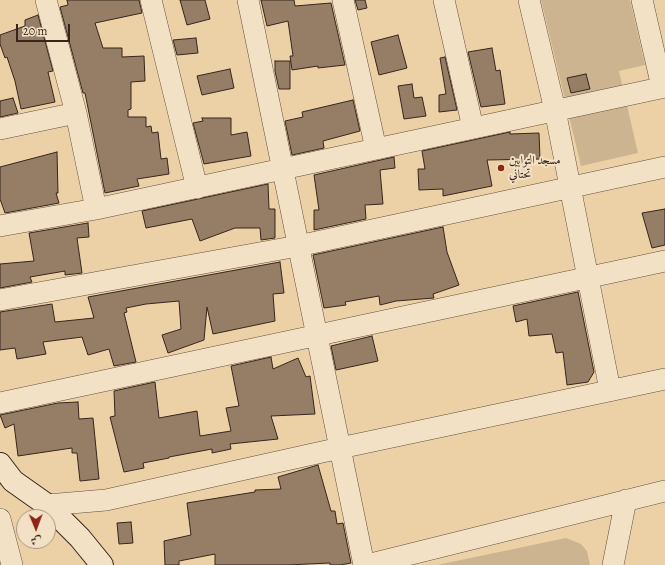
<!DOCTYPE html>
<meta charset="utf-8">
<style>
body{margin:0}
#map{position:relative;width:665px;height:565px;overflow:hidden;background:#ecd1a7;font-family:Alegreya,Amiri,serif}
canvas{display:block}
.north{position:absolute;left:16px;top:509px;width:40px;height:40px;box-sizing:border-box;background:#f3e1c6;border:1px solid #a89682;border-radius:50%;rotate:179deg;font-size:11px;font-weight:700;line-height:16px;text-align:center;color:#37251d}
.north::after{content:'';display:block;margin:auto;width:14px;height:18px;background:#8f2418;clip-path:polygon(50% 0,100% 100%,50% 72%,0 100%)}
.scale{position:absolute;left:16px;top:24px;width:54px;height:18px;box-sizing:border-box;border:2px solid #37251d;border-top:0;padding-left:5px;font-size:12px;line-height:14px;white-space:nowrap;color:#37251d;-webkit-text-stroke:3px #f3e1c6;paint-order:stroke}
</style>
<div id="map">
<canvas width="665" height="565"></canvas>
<div class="north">ش</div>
<div class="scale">20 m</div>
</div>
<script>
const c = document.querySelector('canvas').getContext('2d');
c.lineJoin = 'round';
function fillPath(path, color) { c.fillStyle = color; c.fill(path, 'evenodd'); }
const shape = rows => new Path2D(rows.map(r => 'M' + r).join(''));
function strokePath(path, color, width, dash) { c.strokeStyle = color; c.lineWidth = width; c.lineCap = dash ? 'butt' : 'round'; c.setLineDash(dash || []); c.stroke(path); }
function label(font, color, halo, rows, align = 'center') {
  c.font = font + ' Alegreya,Amiri,serif'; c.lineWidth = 4; c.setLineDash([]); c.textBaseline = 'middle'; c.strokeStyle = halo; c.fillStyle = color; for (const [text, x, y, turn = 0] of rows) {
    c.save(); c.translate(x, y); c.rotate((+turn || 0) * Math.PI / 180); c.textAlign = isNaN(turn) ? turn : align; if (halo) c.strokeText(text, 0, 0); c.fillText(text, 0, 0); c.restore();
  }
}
const green = shape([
 [541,0,630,0,645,65,619,71,638,153,581,166],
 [566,538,581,544,587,551,590,565,437,565]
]);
const building = shape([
 [67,0,139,0,142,13,95,23,103,48,122,48,122,57,144,56,145,81,131,82,131,109,128,110,128,117,146,117,146,127,151,126,152,133,158,132,161,159,167,158,169,174,137,179,139,186,105,193,85,93,83,93,60,7,68,5,67,0],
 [180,0,205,0,210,19,187,25,180,0],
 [261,0,294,0,295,6,331,3,345,65,318,68,318,66,292,70,290,56,293,56,288,21,267,26,261,0],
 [355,0,365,0,367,8,358,10,355,0],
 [38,15,53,71,48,72,55,102,21,109,15,81,7,57,5,58,0,44,0,35,25,26,25,20,38,15],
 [398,35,407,68,379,75,371,42,398,35],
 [196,38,198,53,177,55,173,40,196,38],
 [492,48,496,71,500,70,505,104,481,107,468,52,492,48],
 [445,57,457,110,439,112,439,95,446,94,440,58,445,57],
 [275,61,290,61,290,89,279,89,275,71,275,61],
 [230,69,234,88,202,95,197,76,230,69],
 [586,74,590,89,571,93,567,78,586,74],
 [412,84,414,98,422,97,426,116,404,119,398,86,412,84],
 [13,98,18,113,0,117,0,101,13,98],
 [353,100,360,131,323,141,324,148,292,155,285,121,303,117,302,112,353,100],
 [202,118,231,118,231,135,247,132,251,156,204,164,193,123,203,121,202,118],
 [510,132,510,134,539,133,540,159,487,160,492,186,443,196,443,189,419,190,418,169,425,169,422,151,510,132],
 [57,152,58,193,56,193,59,203,5,213,0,199,0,167,57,152],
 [394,157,395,168,380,170,383,204,365,205,366,219,314,230,314,210,319,210,314,175,394,157],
 [268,184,269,209,275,209,275,238,261,240,260,228,235,228,200,241,192,219,146,228,142,211,268,184],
 [665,209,665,245,652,248,642,213,665,209],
 [88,223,89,237,77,238,82,273,65,275,65,271,30,277,32,282,0,288,0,264,34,261,29,233,88,223],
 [443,227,447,252,459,285,433,294,434,298,396,301,380,305,379,296,345,302,346,305,324,308,313,255,443,227],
 [280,262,284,293,273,294,275,321,213,334,207,307,204,340,168,353,162,335,181,329,179,301,146,304,126,308,127,312,124,313,136,362,114,366,109,349,88,355,82,337,43,342,46,354,17,359,15,348,0,350,0,312,52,304,55,322,94,318,88,297,280,262],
 [578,292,594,372,588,382,567,385,563,352,556,353,552,334,529,336,527,319,516,322,513,306,578,292],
 [372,336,378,361,336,370,331,346,372,336],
 [271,357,273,369,298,358,306,377,310,376,315,414,271,416,278,439,230,444,231,449,212,453,212,449,169,457,169,458,143,463,144,468,124,472,110,417,115,416,114,391,155,382,159,418,197,411,200,436,231,431,226,408,239,406,231,366,271,357],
 [78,402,79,419,93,418,99,479,80,481,77,453,72,453,72,448,18,456,14,424,5,428,0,415,58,403,78,402],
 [318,465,331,511,335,511,337,524,343,523,351,563,340,565,330,565,330,563,287,565,215,565,215,554,179,561,179,565,165,565,164,541,191,535,187,503,255,492,255,490,281,489,278,477,318,465],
 [131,522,133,543,119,544,117,523,131,522]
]);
const minor = shape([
 [46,0,76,113,96,209],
 [151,0,197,188],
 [248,0,364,565],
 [343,0,376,149],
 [444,0,473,128],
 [529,0,555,110,610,390],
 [642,0,662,87],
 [0,129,76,113],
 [0,226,96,209,665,87],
 [0,300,298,246,665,167],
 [0,403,665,261],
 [47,505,106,500,340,448,665,379],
 [0,519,12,565],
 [367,565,665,491],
 [613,565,626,500]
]);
const secondary = shape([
 [0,464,13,481,47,505,80,538,102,565]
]);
const markers = [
 [501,168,4,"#8f2418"]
];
const poiNames = [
 ["مسجد التوابين",509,161],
 ["تحتاني",509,175]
];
fillPath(green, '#cdb490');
fillPath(building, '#957e65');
strokePath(building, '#37251d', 1);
strokePath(minor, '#645040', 22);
strokePath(secondary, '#37251d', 24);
strokePath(minor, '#f3e1c6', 21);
strokePath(secondary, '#f3e1c6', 22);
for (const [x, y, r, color] of markers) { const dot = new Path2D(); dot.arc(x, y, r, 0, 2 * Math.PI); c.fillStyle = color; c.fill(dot); strokePath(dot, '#f3e1c6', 1.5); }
label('12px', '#37251d', '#f3e1c6', poiNames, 'left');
</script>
